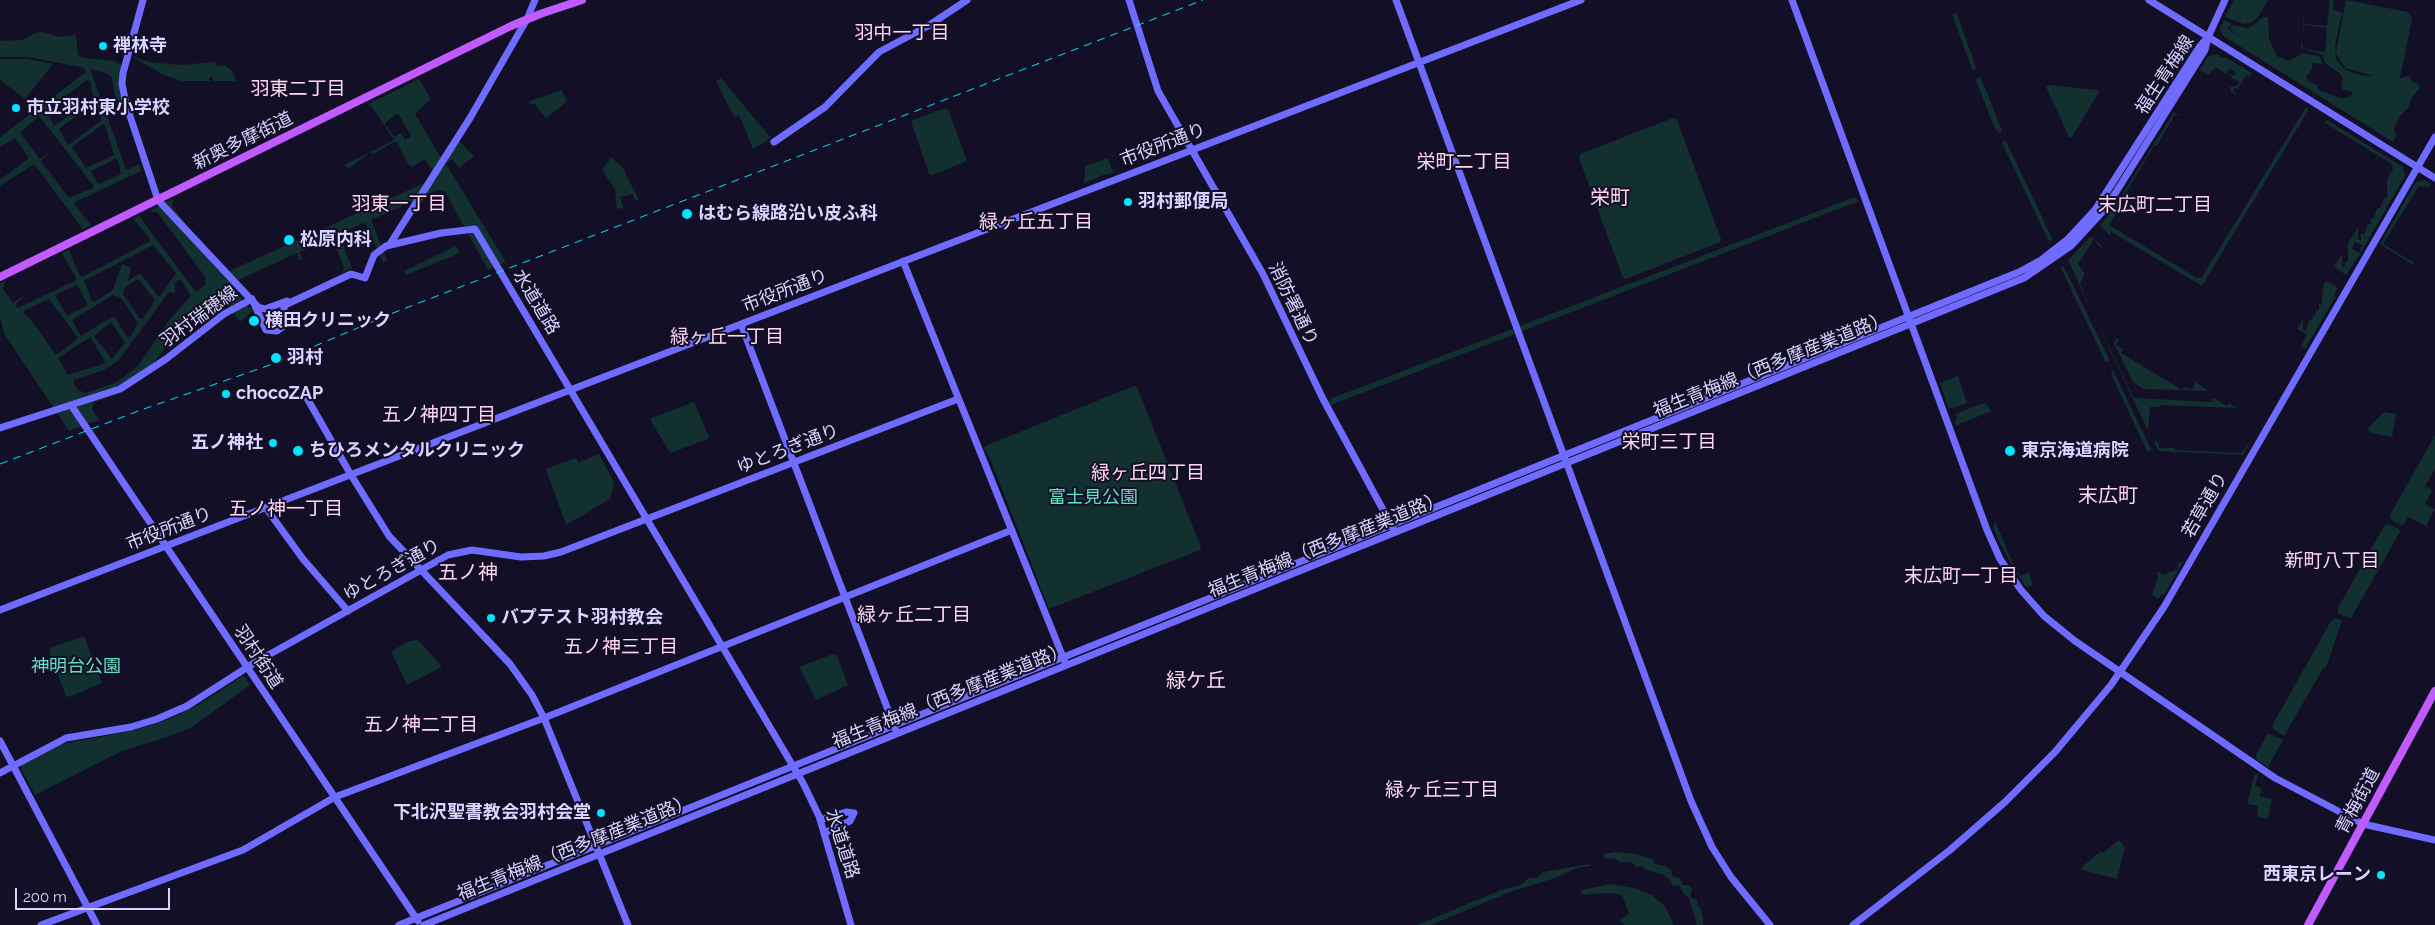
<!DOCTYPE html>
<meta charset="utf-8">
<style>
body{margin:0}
#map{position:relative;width:2435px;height:925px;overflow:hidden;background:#130f26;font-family:Raleway,sans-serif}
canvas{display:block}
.scale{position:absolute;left:15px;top:888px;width:155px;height:22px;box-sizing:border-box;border:2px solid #d9d4ff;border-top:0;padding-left:6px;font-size:15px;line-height:18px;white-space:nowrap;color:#d9d4ff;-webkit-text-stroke:4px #130f26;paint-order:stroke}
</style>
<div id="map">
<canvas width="2435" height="925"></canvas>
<div class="scale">200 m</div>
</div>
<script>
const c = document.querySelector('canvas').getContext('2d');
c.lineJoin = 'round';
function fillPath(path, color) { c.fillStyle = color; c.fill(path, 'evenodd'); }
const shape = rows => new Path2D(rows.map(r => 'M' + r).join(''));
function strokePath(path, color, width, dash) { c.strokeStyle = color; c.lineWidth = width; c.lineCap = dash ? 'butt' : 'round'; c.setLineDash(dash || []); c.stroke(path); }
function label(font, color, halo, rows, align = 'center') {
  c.font = font + ' Raleway,"Noto Sans JP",sans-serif'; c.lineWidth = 4; c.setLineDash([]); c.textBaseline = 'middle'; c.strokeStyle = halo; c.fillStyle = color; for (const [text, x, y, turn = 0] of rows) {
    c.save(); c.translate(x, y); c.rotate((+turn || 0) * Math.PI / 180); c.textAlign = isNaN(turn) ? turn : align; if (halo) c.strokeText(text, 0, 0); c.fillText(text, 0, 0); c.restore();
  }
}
const green = shape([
 [2234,0,2268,0,2258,17,2250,23,2244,24,2225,17],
 [2324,0,2333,0,2333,9,2342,13,2335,45,2336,59,2344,69,2359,75,2374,76,2345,68,2336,53,2346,0,2408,12,2412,19,2400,78,2409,76,2412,82,2419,84,2420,88,2412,97,2408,108,2399,117,2394,128,2396,136,2393,142,2222,35,2220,28,2224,20,2231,24,2228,29,2243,38,2230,29,2232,25,2247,28,2254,25,2263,17,2268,17,2269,39,2277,56,2288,61,2295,58,2302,53,2319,56,2323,64,2312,63,2312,69,2306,77,2309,82,2317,85,2319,90,2343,99,2352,95,2352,91,2343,90,2341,86,2343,78,2339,73,2326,64,2321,54,2302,49,2301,47,2302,40,2303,49,2325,52,2327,28,2304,25,2302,38,2304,14,2304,24,2327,26,2330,1],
 [1954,13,1957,14,1976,67,1975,70,1972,69,1952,15],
 [39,31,60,37,76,35,78,55,84,58,114,61,122,65,120,90,124,111,115,95,112,77,108,74,90,69,126,169,128,170,139,164,141,171,75,202,74,204,91,225,81,230,82,228,34,164,0,186,0,180,29,158,15,138,0,147,0,137,86,72,84,68,75,66,28,57,0,57,0,41,22,40],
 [87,80,90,81,94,98,54,126,46,111],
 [95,102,97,103,102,120,70,144,67,143,59,129],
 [39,116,93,185,93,188,69,198,41,161,51,151,40,159,20,133],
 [103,124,105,125,114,155,86,168,72,147],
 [115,159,118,160,121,174,98,184,91,171],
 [2219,54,2220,58,2225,57,2252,73,2250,77,2246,75,2238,89,2235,88,2233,91,2238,96,2231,92,2230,87,2239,85,2238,80,2232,79,2231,74,2234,76,2236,72,2230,68,2226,74,2216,67,2208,75,2200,70,2208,56],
 [131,56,149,62,180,65,215,62,216,66,225,65,232,71,236,81,213,81,213,76,209,78,209,81,181,81,162,74],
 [0,59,28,59,53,64,25,99,0,80],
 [1978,77,1981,78,2002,130,2000,133,1997,132,1989,114,1976,80],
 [721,78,770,137,767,141,753,149,739,115,734,117,716,81],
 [419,79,431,99,415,114,444,163,459,141,474,156,459,168,452,159,446,164,506,262,488,270,445,192,438,190,371,220,387,260,383,262,366,224,363,223,342,233,340,237,352,268,343,272,344,268,333,240,329,239,300,252,303,260,298,259,297,253,236,281,234,288,248,307,255,309,240,322,220,296,212,295,186,319,142,379,121,393,94,402,92,409,99,420,69,431,5,335,0,318,0,284,5,281,3,289,13,303,25,295,15,305,18,308,75,281,76,278,62,253,69,250,80,276,82,277,150,241,150,239,133,219,140,215,140,217,195,291,198,291,205,285,206,278,157,212,149,211,173,199,172,206,220,270,227,272,431,180,434,173,425,159,413,167,408,164,396,141,373,154,370,152,349,169,344,165,394,140,373,108,368,104],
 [398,113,411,136,405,140,401,133,394,137,385,123],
 [153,245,176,273,160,296,158,296,140,273,128,281,131,268,122,264,113,290,94,302,92,301,84,281],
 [138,279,155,300,143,319,140,319,123,294,125,287],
 [178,280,181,280,191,296,170,319,138,366,117,382,86,393,78,390,73,382,74,380,104,370,118,361,169,292,175,293,175,284],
 [77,285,88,305,67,316,55,295],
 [113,295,121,298,138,323,130,337,127,337,114,316,81,336,72,320],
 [49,299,78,338,56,355,30,318,23,313,24,311],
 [111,322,125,343,112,359,94,336],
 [89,338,91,338,106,363,68,375,58,358],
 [2048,85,2098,90,2099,92,2072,137,2069,137,2046,87],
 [562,90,567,102,546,118,534,103,531,105,528,102],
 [2306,107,2309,109,2202,286,2110,231,2111,236,2100,226,2117,203,2174,112,2180,116,2175,115,2157,145,2154,146,2118,206,2119,209,2109,225,2197,278,2202,277],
 [945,108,948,109,967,161,932,175,929,174,911,121],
 [1673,118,1677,120,1721,239,1720,242,1626,279,1623,278,1579,158,1580,154],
 [2327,120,2403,167,2405,176,2361,252,2360,251,2362,245,2355,242,2352,249,2361,253,2346,275,2334,267,2342,254,2342,267,2345,267,2345,262,2348,261,2348,243,2358,227,2358,240,2361,240,2361,234,2364,234,2368,224,2371,224,2371,219,2374,218,2377,208,2380,208,2384,198,2387,198,2387,179,2393,169,2392,164,2325,123],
 [2004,140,2006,141,2052,238,2051,241,2048,240,2002,143],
 [611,157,626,171,625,173,639,200,635,201,633,194,620,197,623,208,617,209,615,189,602,170],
 [1108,158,1112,170,1116,172,1100,176,1084,184,1085,166],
 [2425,180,2431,184,2430,187,2419,186,2383,244,2414,263,2413,265,2380,244,2416,182],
 [1855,197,1859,201,1331,405,1329,402,1330,399],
 [2091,236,2101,245,2101,249,2094,239,2078,264,2085,274,2080,283,2090,308,2068,260],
 [456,246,460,253,406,275,404,271],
 [2063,265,2109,359,2108,362,2105,361,2061,268],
 [2326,281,2338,288,2334,294,2336,296,2305,349,2301,346,2307,335,2297,329,2303,318,2303,331,2306,331,2309,320,2312,320,2313,315,2316,315,2316,310,2319,310,2319,304,2322,304,2323,286],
 [2091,309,2134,398,2211,402,2213,398,2227,406,2229,403,2237,408,2160,405,2160,407,2150,407,2148,431],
 [2116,338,2119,340,2116,345,2123,349,2121,353,2182,390,2184,387,2192,389,2195,384,2193,381,2209,391,2143,389,2133,382,2114,343],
 [2113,370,2151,449,2150,452,2147,451,2111,374],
 [1958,376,1967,403,1953,408,1948,407,1940,383],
 [1134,386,1137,387,1201,547,1200,550,1049,609,989,456,984,449,985,446],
 [694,402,709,437,708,439,670,453,651,421,651,418],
 [1984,403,1987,404,1990,411,2004,406,1957,425,1954,424,1957,418,1955,414],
 [2384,412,2396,414,2392,437,2372,433,2367,429],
 [2435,435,2435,469,2425,486,2432,490,2425,504,2435,509,2426,526,2408,517,2403,526,2391,520,2390,515],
 [2253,438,2243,455,2159,451,2154,443,2157,440,2157,443,2159,441,2159,448,2175,448,2175,450,2241,453],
 [599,454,614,482,610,499,566,525,546,469,576,458,578,463],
 [1994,523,1996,523,2016,571,2020,576,2029,572,2033,586,2026,587,2013,568,1999,541,1993,527],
 [2389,524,2401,530,2351,618,2338,614,2338,608,2384,526],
 [2189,551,2164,595,2162,594,2158,599,2152,595,2158,578,2156,573,2160,572,2162,575,2178,569,2177,564,2182,562],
 [2335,618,2342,620,2326,668,2324,667,2284,736,2273,729,2273,724,2331,621],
 [83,636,85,638,102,683,69,697,66,696,49,651,50,648],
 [418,640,442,667,407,685,391,651,410,641],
 [833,654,837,656,848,685,816,700,799,667],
 [242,676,245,677,250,685,192,727,164,738,122,751,35,795,21,769,22,765,62,744,132,731,169,719,202,703],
 [2268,733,2283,740,2268,767,2257,760,2256,755],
 [2255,773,2258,774,2255,786,2261,788,2260,796,2272,799,2268,819,2257,817,2258,806,2247,804],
 [2119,840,2125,847,2117,879,2082,870,2082,867,2101,851,2103,853],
 [1616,852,1636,854,1652,859,1655,864,1665,866,1671,870,1673,877,1679,878,1683,885,1688,885,1692,889,1690,897,1697,900,1697,905,1701,909,1704,925,1697,925,1689,898,1682,892,1679,885,1673,886,1669,879,1662,874,1646,870,1642,866,1637,867,1631,862,1620,862,1614,858,1607,859,1603,857,1603,854],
 [1590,864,1591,866,1577,868,1555,878,1510,892,1431,925,1417,925,1501,890,1520,885,1529,878,1538,877,1543,872],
 [1610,884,1635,888,1652,895,1665,906,1674,925,1625,925,1619,920,1629,914,1622,895,1610,893,1581,895,1581,890]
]);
const secondary = shape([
 [143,0,123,73,122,84,126,104,158,200,258,307,265,309,287,301],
 [1129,0,1158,91,1263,274,1323,399,1394,530],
 [1396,0,1691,801,1712,847,1731,877,1770,925],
 [1792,0,1987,530,2000,559,2021,590,2044,616,2075,641,2275,778,2363,824,2435,840],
 [2149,0,2435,178],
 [774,142,825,107,879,52,928,26,967,0],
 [390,244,470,118,527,19,535,0],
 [903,261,1065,662],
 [252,299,266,330,277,331,285,325,283,311,285,305,351,274,365,278,374,255,386,246,441,233,475,229,803,783,819,816,851,925],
 [741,324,896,731],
 [304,393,351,475,389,536,510,664,532,695,544,718,628,925],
 [71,405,418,921],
 [0,428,120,389,166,359,224,314,252,299],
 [266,508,303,559,348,611],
 [0,610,1581,0],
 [0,741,97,925],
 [0,773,66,738,131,727,157,719,187,706,254,663,448,555,472,550,521,557,544,556,561,552,958,399],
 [820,820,846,812,854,813,850,821,824,833],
 [41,925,243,850,335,797,544,718,1012,530],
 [399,925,2019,272,2041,260,2068,239,2095,210,2200,46,2208,37],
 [424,925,2024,278,2072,245,2106,208,2205,50,2208,37,2225,0],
 [1853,925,1950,850,2005,802,2055,752,2111,685,2164,607,2435,137]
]);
const primary = shape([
 [0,277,511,26,540,14,582,0],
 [2308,925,2435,691]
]);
const rail = shape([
 [0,464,141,410,270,365,393,313,1203,0]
]);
const markers = [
 [103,46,5,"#00e5ff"],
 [16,108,5,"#00e5ff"],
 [1128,202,5,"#00e5ff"],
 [687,214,6,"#00e5ff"],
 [289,240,6,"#00e5ff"],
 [254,321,6,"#00e5ff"],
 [276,358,6,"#00e5ff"],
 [226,394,5,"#00e5ff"],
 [273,443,5,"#00e5ff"],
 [298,451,6,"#00e5ff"],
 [2010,451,6,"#00e5ff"],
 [491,618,5,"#00e5ff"],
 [601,813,5,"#00e5ff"],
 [2381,875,5,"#00e5ff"]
];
const poiNames = [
 ["禅林寺",113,46],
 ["市立羽村東小学校",26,108],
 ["羽村郵便局",1138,202],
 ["はむら線路沿い皮ふ科",698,214],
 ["松原内科",300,240],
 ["横田クリニック",265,321],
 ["羽村",287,358],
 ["chocoZAP",236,394],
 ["五ノ神社",263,443,"right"],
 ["ちひろメンタルクリニック",309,451],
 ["東京海道病院",2021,451],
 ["バプテスト羽村教会",501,618],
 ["下北沢聖書教会羽村会堂",591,813,"right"],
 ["西東京レーン",2371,875,"right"]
];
const streetNames = [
 ["福生青梅線",2165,75,-57],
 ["新奥多摩街道",243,141,-26],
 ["市役所通り",1163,145,-21],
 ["市役所通り",785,291,-21],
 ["水道道路",536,302,59],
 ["消防署通り",1293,304,64],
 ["羽村瑞穂線",199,317,-36],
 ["福生青梅線（西多摩産業道路）",1771,365,-22],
 ["ゆとろぎ通り",788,449,-21],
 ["若草通り",2205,505,-60],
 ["市役所通り",169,529,-21],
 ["福生青梅線（西多摩産業道路）",1326,545,-22],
 ["ゆとろぎ通り",392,570,-29],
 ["羽村街道",258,657,56],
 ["福生青梅線（西多摩産業道路）",950,696,-22],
 ["青梅街道",2358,801,-62],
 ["水道道路",842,844,72],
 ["福生青梅線（西多摩産業道路）",575,848,-22]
];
const parkNames = [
 ["富士見公園",1093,498],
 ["神明台公園",76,667]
];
const neighbourhoodNames = [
 ["羽中一丁目",902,33],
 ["羽東二丁目",298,89],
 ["栄町二丁目",1464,162],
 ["羽東一丁目",399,204],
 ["末広町二丁目",2155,205],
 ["緑ヶ丘五丁目",1036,222],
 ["緑ヶ丘一丁目",727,337],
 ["五ノ神四丁目",439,415],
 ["栄町三丁目",1669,442],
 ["緑ヶ丘四丁目",1148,473],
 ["五ノ神一丁目",286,509],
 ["新町八丁目",2332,561],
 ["末広町一丁目",1961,576],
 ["緑ヶ丘二丁目",914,615],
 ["五ノ神三丁目",621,647],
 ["五ノ神二丁目",421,725],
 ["緑ヶ丘三丁目",1442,790]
];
const quarterNames = [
 ["栄町",1610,198],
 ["末広町",2108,496],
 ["五ノ神",468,573],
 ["緑ケ丘",1196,681]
];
fillPath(green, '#12302f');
strokePath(secondary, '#6f6bff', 7);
strokePath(primary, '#c25bff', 8);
strokePath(rail, '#00e5ff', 1, [8, 6]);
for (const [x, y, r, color] of markers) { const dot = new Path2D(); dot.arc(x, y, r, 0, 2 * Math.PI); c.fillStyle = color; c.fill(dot); strokePath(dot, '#130f26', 2); }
label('bold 18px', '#d9d4ff', '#130f26', poiNames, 'left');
label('18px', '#d9d4ff', '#130f26', streetNames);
label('18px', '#5fe0c0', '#130f26', parkNames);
label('19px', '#ffd6f0', '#130f26', neighbourhoodNames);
label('20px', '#ffd6f0', '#130f26', quarterNames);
</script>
